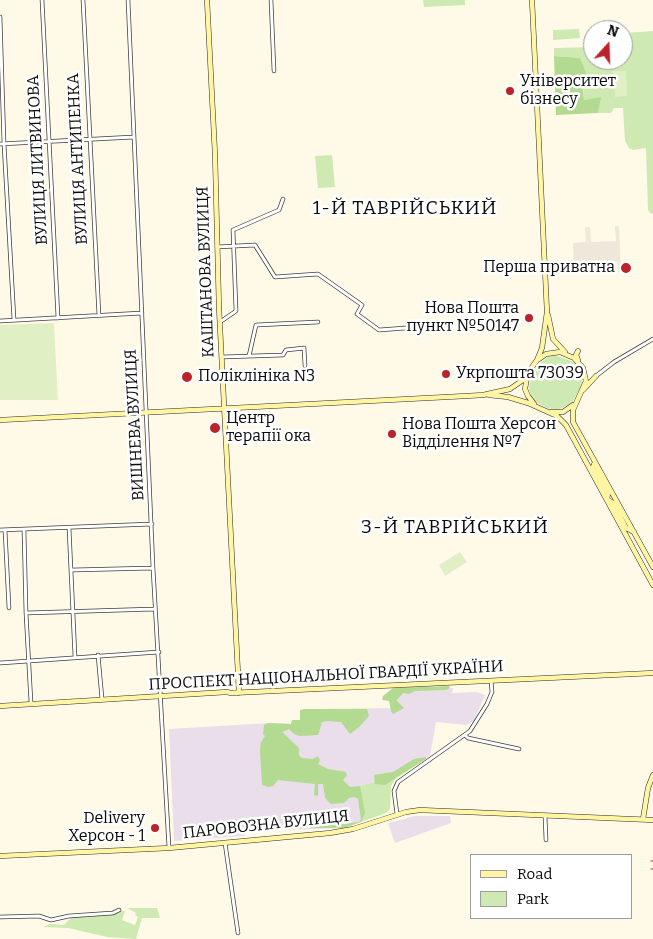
<!DOCTYPE html>
<meta charset="utf-8">
<style>
body{margin:0}
#map{position:relative;width:653px;height:939px;overflow:hidden;background:#fffae8;font-family:Bitter,serif}
canvas{display:block}
.legend{position:absolute;left:470px;top:854px;width:162px;height:65px;box-sizing:border-box;background:#fff;border:1px solid #9d9d9d;margin:0;padding:6px 9px;list-style:none;font-size:15px;color:#0a0a0a}
.legend li{display:flex;align-items:center;gap:10px;height:25px}
.legend b{width:25px;border:1px solid #9d9d9d}
.north{position:absolute;left:583px;top:20px;width:50px;height:50px;box-sizing:border-box;background:#fff;border:1px solid #9d9d9d;border-radius:50%;rotate:20deg;font-size:14px;font-weight:700;line-height:20px;text-align:center;color:#0a0a0a}
.north::after{content:'';display:block;margin:auto;width:18px;height:22px;background:#bb2229;clip-path:polygon(50% 0,100% 100%,50% 72%,0 100%)}
</style>
<div id="map">
<canvas width="653" height="939"></canvas>
<ul class="legend">
<li><b style="height:6px;background:#fff5a3"></b>Road</li>
<li><b style="height:14px;background:#cee9b2"></b>Park</li>
</ul>
<div class="north">N</div>
</div>
<script>
const c = document.querySelector('canvas').getContext('2d');
c.lineJoin = 'round';
function fillPath(path, color) { c.fillStyle = color; c.fill(path, 'evenodd'); }
const shape = rows => new Path2D(rows.map(r => 'M' + r).join(''));
function strokePath(path, color, width, dash) { c.strokeStyle = color; c.lineWidth = width; c.lineCap = dash ? 'butt' : 'round'; c.setLineDash(dash || []); c.stroke(path); }
function label(font, color, halo, rows, align = 'center') {
  c.font = font + ' Bitter,serif'; c.lineWidth = 5; c.setLineDash([]); c.textBaseline = 'middle'; c.strokeStyle = halo; c.fillStyle = color; for (const [text, x, y, turn = 0] of rows) {
    c.save(); c.translate(x, y); c.rotate((+turn || 0) * Math.PI / 180); c.textAlign = isNaN(turn) ? turn : align; if (halo) c.strokeText(text, 0, 0); c.fillText(text, 0, 0); c.restore();
  }
}
const industrial = shape([
 [453,688,452,693,477,692,485,695,474,721,467,725,436,722,430,756,397,776,356,787,363,815,361,822,344,828,245,831,245,836,174,841,169,729,269,723,316,725,316,709,398,708,396,690],
 [415,816,450,816,451,823,395,843,388,823]
]);
const green = shape([
 [423,0,465,0,465,5,424,7],
 [579,29,580,38,553,40,553,30],
 [653,31,653,214,650,213,648,210,646,148,633,150,629,148,625,141,623,108,614,108,611,113,598,113,600,98,584,100,580,58,554,56,554,48,593,47,593,60,623,60,624,33],
 [332,155,335,187,318,188,315,156],
 [555,355,574,362,581,369,583,377,581,386,573,401,569,405,557,410,547,408,536,402,531,395,529,389,531,376,539,364,549,356],
 [397,776,391,786,390,809,386,813,361,822,363,815,356,787],
 [127,908,157,908,160,918,142,918,136,939,107,937,68,928,43,927,50,924,64,925,72,917,101,916,121,911,125,911,122,920,135,925,138,917,135,915,136,913]
]);
const forest = shape([
 [554,56,580,58,588,78,582,84,584,100,601,97,598,113,556,115],
 [449,686,450,688,446,690,415,691,409,694,403,693,397,700,398,702,404,708,393,714,391,711,389,701,382,700,383,696,393,688],
 [304,709,367,709,369,716,359,727,350,734,341,722,328,721,322,722,318,735,300,736,294,734,289,729,282,732,299,748,299,755,302,758,313,759,318,756,320,760,318,764,328,769,346,772,347,775,343,780,350,787,360,786,365,813,361,822,344,828,310,828,309,819,296,819,292,816,295,813,316,812,326,815,329,822,335,825,359,822,361,819,358,799,355,797,349,798,344,803,331,804,325,798,323,784,318,784,318,796,314,795,315,784,278,780,273,786,268,787,262,785,260,751,261,742,265,736,263,734,264,725,269,723,291,724,292,720,300,720,300,710],
 [426,757,426,759,385,785,375,784,374,775,393,772,414,759]
]);
const pitch = shape([
 [613,71,626,71,627,96,615,97],
 [54,323,58,400,0,400,0,325],
 [460,552,467,562,445,576,439,565]
]);
const plaza = shape([
 [615,226,619,226,621,272,618,272,617,262,574,264,573,243,586,242,585,227,590,227,591,242,616,241]
]);
const street = shape([
 [42,0,58,318],
 [83,0,99,316],
 [128,0,153,568,169,848],
 [271,0,274,71],
 [0,17,4,144,14,320],
 [0,144,134,137],
 [217,247,255,245,275,277,318,274,362,305,357,314,379,330,432,326],
 [0,321,142,313],
 [220,322,236,311,233,230,279,210,283,199],
 [249,356,256,325,318,322],
 [222,357,283,355,286,350,304,348,305,366],
 [596,376,614,362,653,339],
 [69,528,75,657],
 [0,530,152,524],
 [5,530,9,608],
 [24,530,26,613,31,703],
 [72,570,153,568],
 [26,613,155,609],
 [98,655,102,699],
 [0,663,159,652],
 [465,735,468,738,519,749],
 [397,814,394,791,398,782,470,731,487,704,492,692,491,681],
 [545,815,546,840],
 [225,843,238,933],
 [0,917,39,916,51,920,69,916,113,913,119,910]
]);
const secondary = shape([
 [207,0,215,154,219,308,239,693],
 [548,315,553,339,565,352],
 [578,351,576,355,578,360],
 [539,359,546,354,560,352,574,358,583,368,586,381,573,410,573,422,653,567],
 [527,377,525,389,528,396,534,404],
 [583,390,596,376],
 [489,395,508,397,528,403,557,416,566,425,653,585],
 [551,412,563,412,573,405],
 [0,420,466,396,483,395,510,389,523,380,537,360,542,348,547,312,532,0],
 [595,462,593,467,608,494,607,499],
 [608,500,613,503,626,528,634,532],
 [0,706,227,692,231,693,653,673],
 [643,819,648,788,653,775],
 [0,856,169,848,330,833,353,829,406,812,420,810,653,820]
]);
const rail = shape([
 [651,861,653,861],
 [651,869,653,869]
]);
const markers = [
 [510,91,5,"#bb2229"],
 [626,268,6,"#bb2229"],
 [529,318,5,"#bb2229"],
 [446,374,5,"#bb2229"],
 [187,377,6,"#bb2229"],
 [215,428,6,"#bb2229"],
 [392,434,5,"#bb2229"],
 [155,828,5,"#bb2229"]
];
const poiNames = [
 ["Університет",520,82],
 ["бізнесу",520,100],
 ["Перша приватна",615,268,"right"],
 ["Нова Пошта",519,309,"right"],
 ["пункт №50147",519,327,"right"],
 ["Укрпошта 73039",456,374],
 ["Поліклініка N3",198,377],
 ["Центр",226,419],
 ["терапії ока",226,437],
 ["Нова Пошта Херсон",402,425],
 ["Відділення №7",402,443],
 ["Delivery",145,819,"right"],
 ["Херсон - 1",145,837,"right"]
];
const streetNames = [
 ["ВУЛИЦЯ АНТИПЕНКА",78,159,-93],
 ["ВУЛИЦЯ ЛИТВИНОВА",38,160,-93],
 ["КАШТАНОВА ВУЛИЦЯ",206,272,-92],
 ["ВИШНЕВА ВУЛИЦЯ",135,425,-93],
 ["ПРОСПЕКТ НАЦІОНАЛЬНОЇ ГВАРДІЇ УКРАЇНИ",326,676,-3],
 ["ПАРОВОЗНА ВУЛИЦЯ",266,825,-6]
];
const quarterNames = [
 ["1-Й ТАВРІЙСЬКИЙ",405,209],
 ["3-Й ТАВРІЙСЬКИЙ",455,528]
];
fillPath(industrial, '#e9deea');
fillPath(green, '#cee9b2');
fillPath(forest, '#b2da91');
fillPath(pitch, '#e1f0c4');
fillPath(plaza, '#ede8d9');
strokePath(street, '#3d3d3d', 4.5);
strokePath(secondary, '#2c2c2c', 5.5);
strokePath(street, '#fff', 3);
strokePath(secondary, '#fff5a3', 4.5);
strokePath(rail, '#bb2229', 1);
for (const [x, y, r, color] of markers) { const dot = new Path2D(); dot.arc(x, y, r, 0, 2 * Math.PI); c.fillStyle = color; c.fill(dot); strokePath(dot, '#fff', 2); }
label('16px', '#0a0a0a', '#fff', poiNames, 'left');
label('16px', '#0a0a0a', '#fff', streetNames);
c.letterSpacing = '1px';
label('19px', '#0a0a0a', '#fff', quarterNames);
c.letterSpacing = '0px';
</script>
